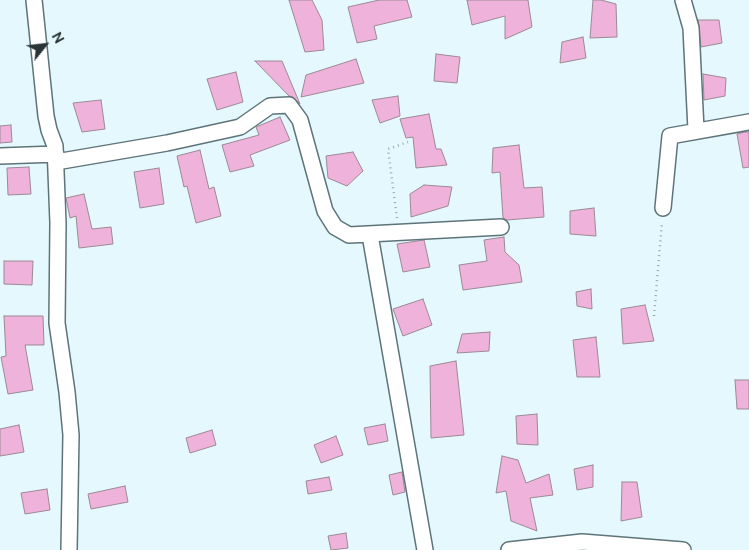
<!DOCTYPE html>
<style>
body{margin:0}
#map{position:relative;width:749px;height:550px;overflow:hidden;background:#e4f8fd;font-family:Ubuntu,sans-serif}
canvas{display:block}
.north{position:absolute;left:20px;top:20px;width:50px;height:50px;-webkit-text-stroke:4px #e4f8fd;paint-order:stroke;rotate:61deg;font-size:14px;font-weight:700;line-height:20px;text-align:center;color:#2a3436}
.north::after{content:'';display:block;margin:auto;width:18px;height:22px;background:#2a3436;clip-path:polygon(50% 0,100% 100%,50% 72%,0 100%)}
</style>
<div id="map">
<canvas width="749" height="550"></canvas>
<div class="north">N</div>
</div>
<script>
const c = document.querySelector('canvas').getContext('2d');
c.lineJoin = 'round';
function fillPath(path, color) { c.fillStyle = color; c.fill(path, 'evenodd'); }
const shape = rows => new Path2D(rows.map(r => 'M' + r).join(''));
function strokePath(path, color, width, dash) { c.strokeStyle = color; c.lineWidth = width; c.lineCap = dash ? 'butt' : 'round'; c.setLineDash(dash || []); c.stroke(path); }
const building = shape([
 [289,0,312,0,322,20,324,50,305,52,289,0],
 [379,0,407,0,412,17,374,26,377,39,357,43,348,7,379,0],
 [467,0,528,0,532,27,505,39,505,16,472,25,467,0],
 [593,0,601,0,616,4,617,37,590,38,593,0],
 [698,20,719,20,722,43,701,47,698,20],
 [583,37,586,58,560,63,562,42,583,37],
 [436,54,460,57,457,83,434,81,436,54],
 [356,59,364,83,301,97,306,75,356,59],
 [255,61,282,61,300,104,293,97,289,96,255,61],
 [236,72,243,102,217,110,207,79,236,72],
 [703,74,726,78,725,96,704,100,703,74],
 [398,96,400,116,380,123,372,100,398,96],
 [101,100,105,129,82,132,73,103,101,100],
 [429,114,436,149,441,149,447,165,416,168,413,137,406,138,400,119,429,114],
 [280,117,290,140,250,155,254,166,230,172,222,145,259,135,256,127,280,117],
 [11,125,12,142,0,143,0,126,11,125],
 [744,132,749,132,749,167,743,168,737,134,744,132],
 [519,145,524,188,542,187,544,217,507,220,503,218,500,172,492,173,493,148,519,145],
 [200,150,209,189,214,187,221,216,196,223,187,186,184,187,177,156,200,150],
 [353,152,363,171,347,186,328,178,326,156,353,152],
 [29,167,31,194,8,195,7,168,29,167],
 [159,168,164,204,140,208,134,172,159,168],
 [424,185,452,187,448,206,411,217,410,194,424,185],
 [84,194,92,229,111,227,113,244,79,248,76,216,70,218,66,198,84,194],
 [594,208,596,236,570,234,570,211,594,208],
 [504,237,505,252,519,265,522,282,463,290,459,265,487,261,484,240,504,237],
 [424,240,430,267,403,272,397,244,424,240],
 [4,261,33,261,32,285,4,284,4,261],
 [591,289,592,309,577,306,576,292,591,289],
 [423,299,432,325,403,336,393,309,423,299],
 [645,305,654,341,623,344,621,309,645,305],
 [4,316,43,316,44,345,25,345,33,390,8,394,1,357,6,356,4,316],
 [490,332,489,351,457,353,462,334,490,332],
 [596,337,600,377,577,377,573,340,596,337],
 [456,361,464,435,431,438,430,366,456,361],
 [735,380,749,380,749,409,737,409,735,380],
 [537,414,538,445,517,444,516,416,537,414],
 [385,424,388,441,368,445,364,428,385,424],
 [19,425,24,452,0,456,0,429,19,425],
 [212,430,216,445,190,453,186,438,212,430],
 [336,436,343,455,321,463,314,445,336,436],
 [502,456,518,460,526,483,549,474,553,495,530,498,537,531,511,521,506,491,496,493,502,456],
 [593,465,593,487,577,490,574,469,593,465],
 [402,472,405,492,393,495,389,475,402,472],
 [329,477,332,490,308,494,306,481,329,477],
 [622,482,637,482,642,517,621,521,622,482],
 [125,486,128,502,91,509,88,494,125,486],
 [47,489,50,510,25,514,21,493,47,489],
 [346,533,348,548,331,550,328,536,346,533]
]);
const path = shape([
 [397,218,388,149,408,142],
 [654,316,662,222]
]);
const minor = shape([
 [34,0,46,116,49,130,55,146,58,223,57,323,67,392,71,435,69,550],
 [683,0,691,28,696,130],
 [0,156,56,154],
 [56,162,167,143,240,127,270,106,289,105,300,120,325,211,335,227,349,235,501,227],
 [663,208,670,136,749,122],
 [370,235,425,550],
 [509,550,582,542,683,550]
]);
fillPath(building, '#efb2db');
strokePath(building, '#9c8995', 1);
strokePath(minor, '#5e747a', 18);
strokePath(path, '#98a8ac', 2.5, [1, 4]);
strokePath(minor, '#fff', 15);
</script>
